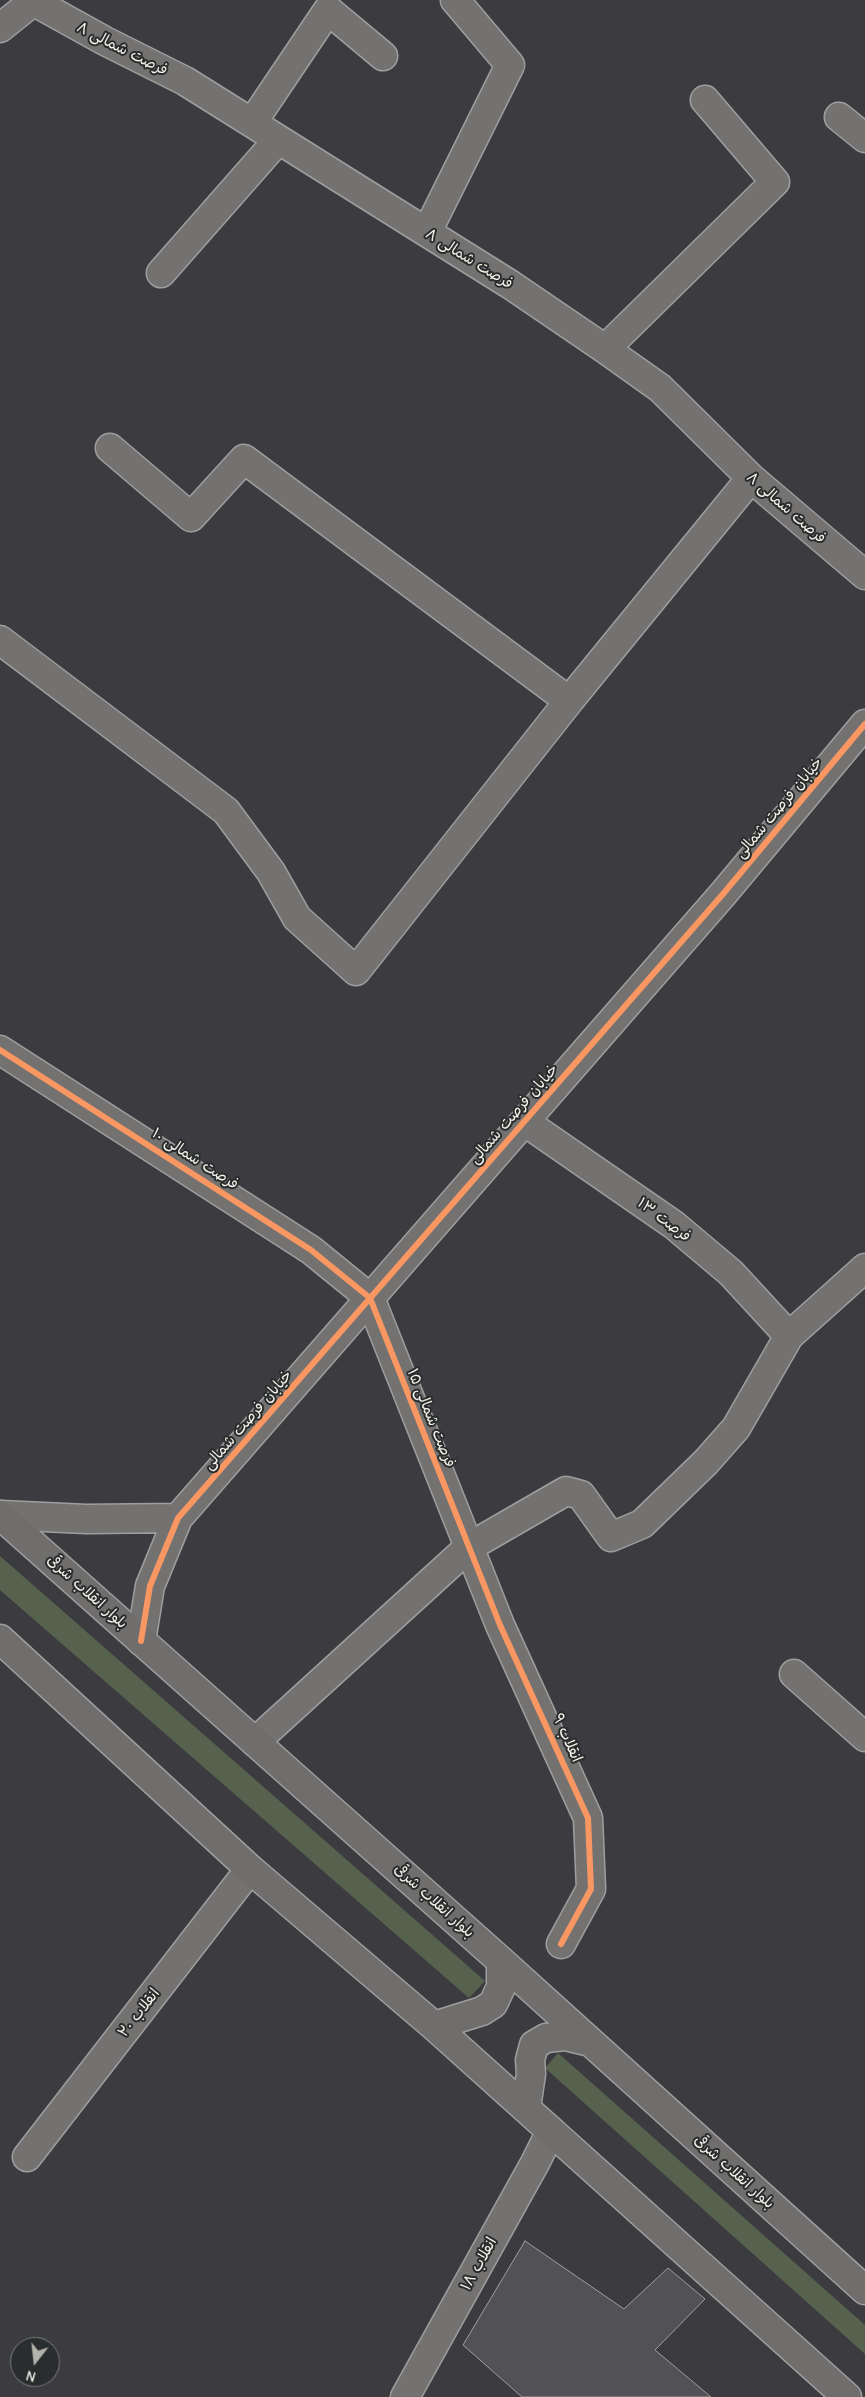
<!DOCTYPE html>
<meta charset="utf-8">
<style>
body{margin:0}
#map{position:relative;width:865px;height:2397px;overflow:hidden;background:#3c3c40;font-family:"Comic Neue",sans-serif}
canvas{display:block}
.north{position:absolute;left:10px;top:2337px;width:50px;height:50px;box-sizing:border-box;background:#2a2d2e;border:1px solid #7b7b78;border-radius:50%;rotate:196deg;font-size:14px;font-weight:700;line-height:20px;text-align:center;color:#f4f1e8}
.north::after{content:'';display:block;margin:auto;width:18px;height:22px;background:#b4b2ad;clip-path:polygon(50% 0,100% 100%,50% 72%,0 100%)}
</style>
<div id="map">
<canvas width="865" height="2397"></canvas>
<div class="north">N</div>
</div>
<script>
const c = document.querySelector('canvas').getContext('2d');
c.lineJoin = 'round';
function fillPath(path, color) { c.fillStyle = color; c.fill(path, 'evenodd'); }
const shape = rows => new Path2D(rows.map(r => 'M' + r).join(''));
function strokePath(path, color, width, dash) { c.strokeStyle = color; c.lineWidth = width; c.lineCap = dash ? 'butt' : 'round'; c.setLineDash(dash || []); c.stroke(path); }
function label(font, color, halo, rows, align = 'center') {
  c.font = font + ' "Comic Neue","Playpen Sans Arabic",sans-serif'; c.lineWidth = 4; c.setLineDash([]); c.textBaseline = 'middle'; c.strokeStyle = halo; c.fillStyle = color; for (const [text, x, y, turn = 0] of rows) {
    c.save(); c.translate(x, y); c.rotate((+turn || 0) * Math.PI / 180); c.textAlign = isNaN(turn) ? turn : align; if (halo) c.strokeText(text, 0, 0); c.fillText(text, 0, 0); c.restore();
  }
}
const green = shape([
 [0,1556,485,1981,469,1998,0,1590],
 [558,2053,865,2325,865,2354,545,2068]
]);
const building = shape([
 [525,2241,624,2309,668,2268,705,2299,655,2350,711,2397,522,2397,463,2345,525,2241]
]);
const minor = shape([
 [31,0,105,41,185,81,511,285,605,349,660,388,751,478,865,575],
 [0,28,35,0],
 [839,117,865,138],
 [252,123,328,10,383,56],
 [427,232,510,65,455,0],
 [161,273,278,140],
 [605,349,775,182,705,100],
 [110,448,191,517,244,459,569,701,751,478],
 [0,640,226,811,271,872,297,918,356,971,569,701],
 [0,1050,311,1250,370,1298,500,1625,588,1818,591,1889,561,1944],
 [525,1122,674,1225,731,1273,789,1336],
 [794,1674,865,1737],
 [255,1742,469,1547,566,1491,581,1495,611,1537,642,1524,706,1462,736,1428,789,1336,865,1268],
 [27,2157,250,1869],
 [405,2397,535,2163,551,2131]
]);
const tertiary = shape([
 [1,1515,86,1519,178,1518],
 [141,1641,150,1586,178,1518,723,894,865,724]
]);
const primary = shape([
 [0,1515,501,1961,865,2290],
 [0,1639,250,1869,434,2026,847,2397],
 [434,2026,482,2011,493,2004,501,1987,501,1961],
 [526,2108,531,2074,530,2060,534,2045,546,2038,565,2036,590,2042]
]);
const cycleway = shape([
 [0,1050,311,1250,370,1298,500,1625,588,1818,591,1889,561,1944],
 [141,1641,150,1586,178,1518,723,894,865,724]
]);
const streetNames = [
 ["فرصت شمالی ۸",122,49,27],
 ["فرصت شمالی ۸",469,259,32],
 ["فرصت شمالی ۸",786,508,41],
 ["خیابان فرصت شمالی",779,808,-50],
 ["خیابان فرصت شمالی",514,1114,-49],
 ["فرصت شمالی ۱۰",195,1159,33],
 ["فرصت ۱۳",664,1220,37],
 ["فرصت شمالی ۱۵",431,1418,68],
 ["خیابان فرصت شمالی",248,1420,-49],
 ["بلوار انقلاب شرقی",87,1592,42],
 ["انقلاب ۹",567,1738,66],
 ["بلوار انقلاب شرقی",434,1901,42],
 ["انقلاب ۲۰",139,2013,-52],
 ["بلوار انقلاب شرقی",734,2172,42],
 ["انقلاب ۱۸",479,2264,-61]
];
fillPath(green, '#57624e');
fillPath(building, '#525155');
strokePath(building, '#9f9e9f', 1);
strokePath(minor, '#9f9e9f', 31);
strokePath(tertiary, '#9f9e9f', 31);
strokePath(primary, '#9f9e9f', 31);
strokePath(minor, '#737270', 28);
strokePath(tertiary, '#737270', 28);
strokePath(primary, '#706e6c', 28);
strokePath(cycleway, '#f99763', 6);
label('15px', '#f4f1e8', '#2a2d2e', streetNames);
</script>
